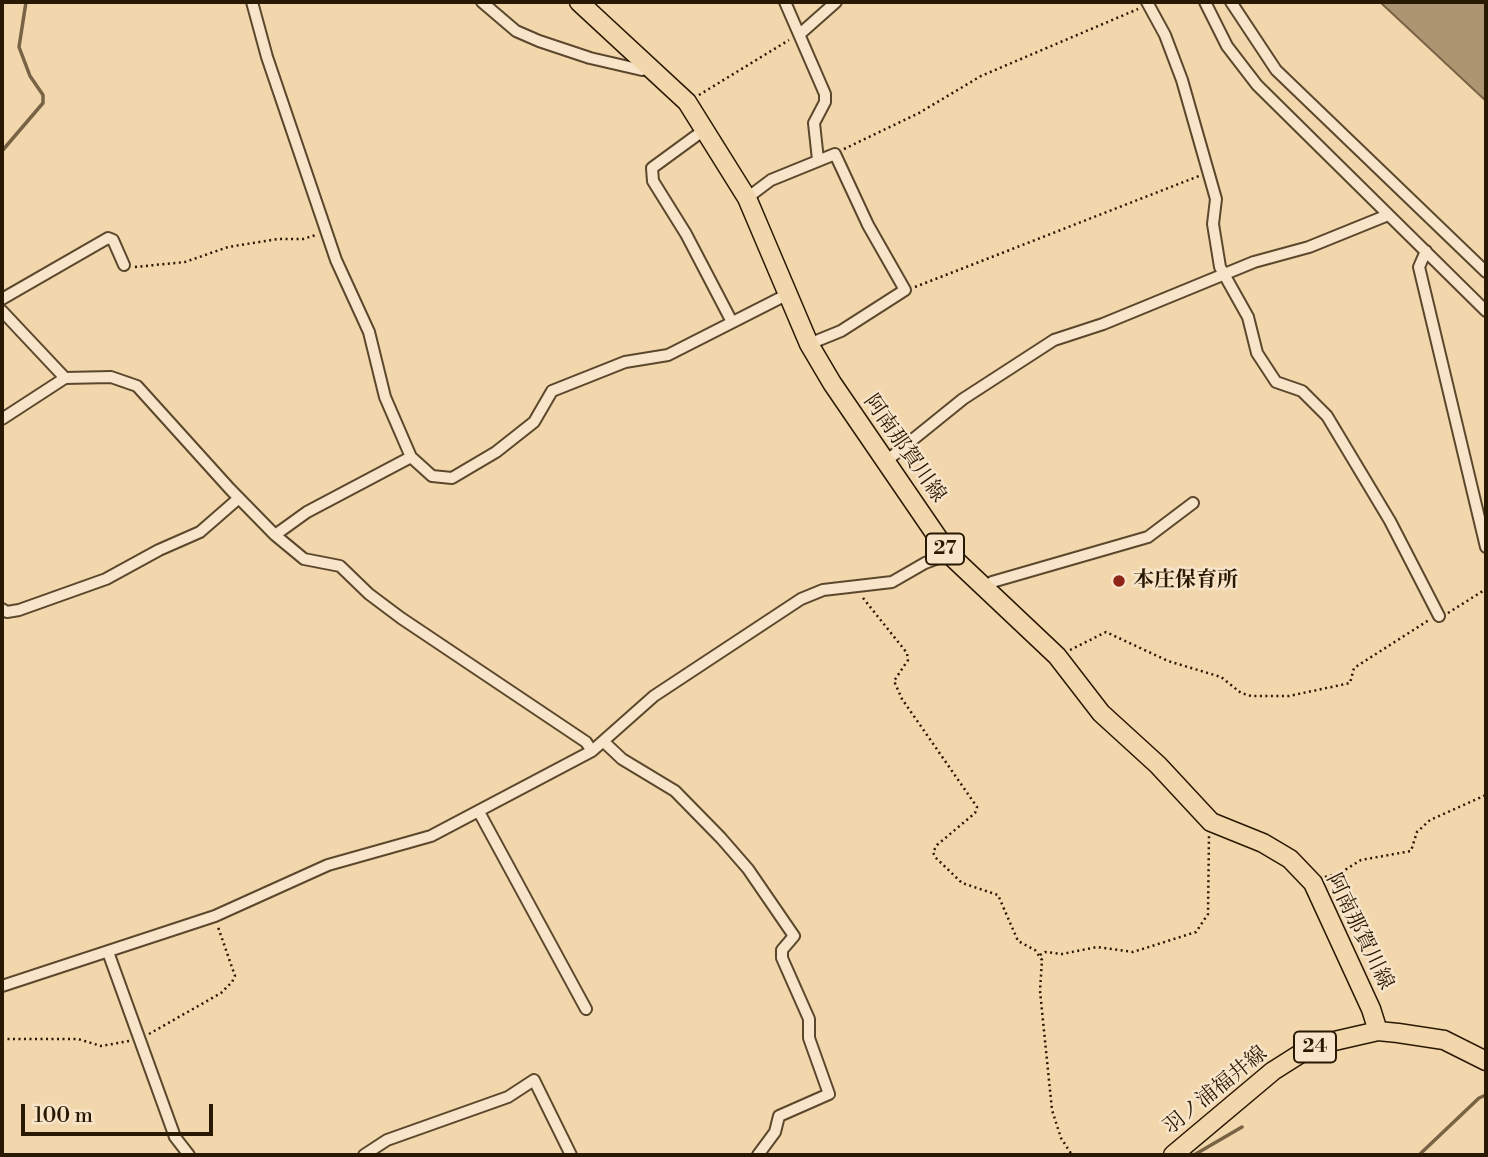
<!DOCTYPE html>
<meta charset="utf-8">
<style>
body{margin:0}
#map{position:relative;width:1488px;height:1157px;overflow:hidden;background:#f2d6ac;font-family:"Libre Bodoni",serif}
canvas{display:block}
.frame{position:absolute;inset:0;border:4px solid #291802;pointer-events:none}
.scale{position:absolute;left:21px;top:1104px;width:192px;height:32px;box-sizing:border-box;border:4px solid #291802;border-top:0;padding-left:9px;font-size:21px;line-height:24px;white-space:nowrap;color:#291802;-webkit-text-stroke:5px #f7e4c9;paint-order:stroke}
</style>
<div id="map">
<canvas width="1488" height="1157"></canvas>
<div class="frame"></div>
<div class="scale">100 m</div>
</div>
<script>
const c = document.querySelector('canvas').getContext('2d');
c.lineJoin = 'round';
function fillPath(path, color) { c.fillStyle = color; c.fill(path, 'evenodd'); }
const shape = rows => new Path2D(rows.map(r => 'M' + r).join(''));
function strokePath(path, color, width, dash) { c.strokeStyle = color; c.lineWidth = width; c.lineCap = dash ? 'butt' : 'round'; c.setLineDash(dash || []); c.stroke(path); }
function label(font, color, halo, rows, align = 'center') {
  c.font = font + ' "Libre Bodoni","Noto Serif JP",serif'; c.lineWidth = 5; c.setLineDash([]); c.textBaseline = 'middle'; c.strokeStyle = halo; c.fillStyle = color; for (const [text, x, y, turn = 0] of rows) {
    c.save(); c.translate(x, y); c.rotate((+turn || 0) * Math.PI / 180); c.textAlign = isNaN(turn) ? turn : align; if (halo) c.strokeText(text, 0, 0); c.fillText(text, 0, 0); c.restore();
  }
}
const water = shape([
 [1380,2,1486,2,1486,101,1380,2]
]);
const stream = shape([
 [2,151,43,103,43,95,30,76,19,47,26,2],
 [1194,1155,1242,1127],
 [1419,1155,1479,1098,1486,1095]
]);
const path = shape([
 [699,95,789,40],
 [844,149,919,113,981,76,1138,9],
 [135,267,185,262,228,247,278,239,303,239,316,235],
 [915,287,1199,176],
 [863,598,907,653,908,660,894,681,902,699,977,807,975,813,937,845,933,852,935,857,962,883,998,895,1018,941,1035,950,1042,960,1040,991,1052,1110,1061,1138,1072,1155],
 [1448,613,1486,589],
 [1070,650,1106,632,1168,661,1221,677,1241,693,1251,696,1289,696,1350,683,1354,668,1429,620],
 [1325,877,1340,873,1361,860,1411,851,1417,832,1430,820,1486,795],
 [1040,955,1045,952,1062,954,1097,947,1133,952,1196,932,1208,914,1209,835],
 [149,1034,221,993,232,982,235,976,218,927],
 [2,1039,78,1039,101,1046,129,1041]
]);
const minor = shape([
 [252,2,267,57,336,260,369,332,385,397,411,457,432,476,452,478,496,452,534,422,552,391,625,362,668,355,790,293],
 [482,2,516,31,539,41,590,58,642,70,651,66],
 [785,2,825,94,825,102,814,123,818,160],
 [1147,2,1165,35,1182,80,1216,199,1213,224,1220,267,1248,317,1257,353,1276,382,1302,391,1327,416,1390,521,1439,616],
 [1205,2,1227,46,1257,85,1486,311],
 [1231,2,1276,70,1486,272],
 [801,33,836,2],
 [704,130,652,168,653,181,686,234,732,322],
 [747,198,771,180,835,154,868,225,905,290,841,331,809,344],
 [1426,251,1419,267,1486,547],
 [2,299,108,238,113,240,124,265],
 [2,311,65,378],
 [2,419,65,378,111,377,137,386,230,489,275,535,304,559,340,566,369,594,401,618,586,742,592,751],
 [885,462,963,399,1054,340,1103,324,1254,262,1309,247,1388,215],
 [275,535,307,512,411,457],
 [985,589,992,582,1148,537,1193,503],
 [2,609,7,612,19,610,106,579,159,550,200,532,239,498],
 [604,742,622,759,675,791,721,838,748,869,794,936,782,950,782,958,809,1019,809,1038,829,1094,779,1116,775,1132,758,1155],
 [479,812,586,1009],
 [108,952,175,1137,189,1155],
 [2,986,215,916,328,865,431,836,592,751,654,696,801,599,823,590,892,582,925,563,949,554],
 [364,1155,387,1140,508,1097,534,1080,571,1155]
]);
const primary = shape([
 [579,2,687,102,747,198,809,344,832,383,949,554,1057,656,1101,713,1158,765,1211,822,1263,843,1290,859,1313,883,1371,1009,1378,1031],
 [1173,1155,1273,1071,1303,1052,1330,1042,1378,1031,1398,1033,1444,1040,1486,1061]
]);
const markers = [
 [1119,581,7,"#8f2418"]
];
const shields = [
 [945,549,38],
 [1315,1047,42]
];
const shieldNames = [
 ["27",945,549],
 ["24",1315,1047]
];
const streetNames = [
 ["阿南那賀川線",904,449,55],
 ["阿南那賀川線",1359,932,64],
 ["羽ノ浦福井線",1216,1091,-39]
];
const poiNames = [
 ["本庄保育所",1133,581]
];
fillPath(water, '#ae9572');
strokePath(water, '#796345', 2);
strokePath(stream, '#796345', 3.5);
strokePath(minor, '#5b482c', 14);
strokePath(primary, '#291802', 21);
strokePath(path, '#291802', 2.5, [2, 3.5]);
strokePath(minor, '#f7e4c9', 10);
strokePath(primary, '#f2d6ac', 18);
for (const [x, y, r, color] of markers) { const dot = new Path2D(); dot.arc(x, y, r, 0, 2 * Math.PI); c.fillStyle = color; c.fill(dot); strokePath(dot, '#f7e4c9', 2.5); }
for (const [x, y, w] of shields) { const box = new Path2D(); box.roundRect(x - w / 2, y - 15.5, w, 31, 5); c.fillStyle = '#f7e4c9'; c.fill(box); strokePath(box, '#291802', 2); }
label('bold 19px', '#291802', null, shieldNames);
label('21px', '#291802', '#f7e4c9', streetNames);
label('bold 21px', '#291802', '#f7e4c9', poiNames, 'left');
</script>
